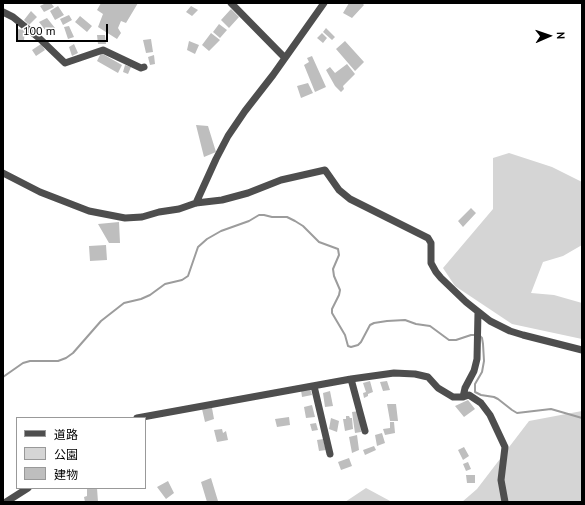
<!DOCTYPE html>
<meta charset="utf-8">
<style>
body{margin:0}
#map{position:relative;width:585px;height:505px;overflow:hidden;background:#fff;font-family:"PT Sans","Noto Sans JP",sans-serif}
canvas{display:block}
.frame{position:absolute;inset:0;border:4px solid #000;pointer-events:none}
.legend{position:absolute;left:16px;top:417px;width:130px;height:72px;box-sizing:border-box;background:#fff;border:1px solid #999;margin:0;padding:5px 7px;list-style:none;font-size:12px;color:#000}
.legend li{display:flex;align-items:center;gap:8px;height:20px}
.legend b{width:20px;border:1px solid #999}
.north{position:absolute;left:529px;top:16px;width:40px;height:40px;-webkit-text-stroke:3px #fff;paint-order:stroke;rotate:88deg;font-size:11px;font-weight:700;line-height:16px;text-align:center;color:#000}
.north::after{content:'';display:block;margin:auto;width:14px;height:18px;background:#000;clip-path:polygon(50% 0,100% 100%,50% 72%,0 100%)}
.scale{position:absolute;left:16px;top:24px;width:92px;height:18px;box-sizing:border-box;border:2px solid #000;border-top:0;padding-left:5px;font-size:12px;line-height:14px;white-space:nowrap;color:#000;-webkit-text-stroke:3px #fff;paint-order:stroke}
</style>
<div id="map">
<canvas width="585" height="505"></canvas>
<div class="frame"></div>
<ul class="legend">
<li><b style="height:5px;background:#4e4e4e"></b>道路</li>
<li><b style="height:11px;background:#d5d5d5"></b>公園</li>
<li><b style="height:11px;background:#bebebe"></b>建物</li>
</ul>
<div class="north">N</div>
<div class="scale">100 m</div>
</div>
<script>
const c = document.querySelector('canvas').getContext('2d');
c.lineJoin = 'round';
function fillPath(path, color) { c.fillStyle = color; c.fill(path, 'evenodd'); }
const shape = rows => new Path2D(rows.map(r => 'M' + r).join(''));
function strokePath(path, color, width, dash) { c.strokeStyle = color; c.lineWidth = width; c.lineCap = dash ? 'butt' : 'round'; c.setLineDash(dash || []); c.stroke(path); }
const green = shape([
 [509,153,552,167,582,182,582,245,563,256,543,262,531,293,554,295,582,303,582,339,512,324,455,286,443,268,493,209,493,158],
 [582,411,582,502,462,502,477,489,529,421],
 [366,488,392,502,345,502]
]);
const stream = shape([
 [480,336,482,338,483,344,484,361,482,372,475,384,475,392,481,395,494,397,498,399,512,410,517,413,551,409,582,418],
 [3,377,23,363,30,361,58,361,66,358,73,353,101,321,124,303,141,299,150,295,165,284,182,280,188,276,198,247,207,239,221,231,249,221,259,215,264,215,272,217,287,217,295,221,303,226,319,242,338,249,339,255,333,269,334,276,340,290,339,295,332,309,332,313,345,335,348,346,351,347,358,345,361,342,370,325,374,323,387,321,405,320,416,324,430,326,449,340,456,340,471,335,476,335]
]);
const building = shape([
 [46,3,51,3,54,7,44,12,40,6],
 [101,3,138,3,126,23,121,21,118,28,121,33,117,39,98,27,103,14,97,10],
 [349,3,362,3,364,5,352,18,343,13],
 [58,6,64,15,55,20,50,11],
 [191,6,198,10,192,16,186,12],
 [231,9,239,17,229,28,221,20],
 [31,11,37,17,29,25,24,20],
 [69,15,72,20,63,25,60,19],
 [80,16,92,26,87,32,75,22],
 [47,18,55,28,49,35,39,22],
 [219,24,227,30,220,38,213,32],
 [69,26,74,37,68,39,64,27],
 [326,28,335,37,332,40,323,32],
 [17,29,25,30,24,40,17,40],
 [211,33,220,40,209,51,202,45],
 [322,33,327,38,323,43,317,38],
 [97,35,105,35,106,44,98,44],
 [151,39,153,52,146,53,143,40],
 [189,41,199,45,195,54,187,50],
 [345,41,364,62,355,71,336,49],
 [41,44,45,50,36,56,32,50],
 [74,44,78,53,72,56,69,47],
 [101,53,122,65,118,73,97,61],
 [154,55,155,64,150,65,148,57],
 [312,56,326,87,315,92,304,65,309,62,307,58],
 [347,64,355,74,343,86,344,89,341,92,335,86,326,70,330,67,335,73],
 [125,65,131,67,128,74,123,72],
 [308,83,313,93,301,98,297,86],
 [196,125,208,126,216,152,204,157],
 [471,208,476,213,463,227,458,221],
 [119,222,120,243,109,243,98,224],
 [106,245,107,260,90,261,89,246],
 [370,381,373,392,368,394,368,396,364,398,363,393,366,392,363,383],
 [387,381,390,390,383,391,380,382],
 [310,388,312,395,302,397,301,390],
 [330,391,333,406,325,407,323,393],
 [468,400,475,409,464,417,455,406],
 [387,404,396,404,398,421,390,421],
 [312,405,315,417,306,418,304,407],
 [212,408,214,419,205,422,202,409],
 [359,411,361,432,355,433,352,412],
 [346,416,349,416,350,418,352,418,353,429,345,431,343,419,346,419],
 [289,417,290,425,277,427,275,419],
 [331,418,339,421,337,432,329,429],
 [390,422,394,422,395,433,385,435,383,429,390,428],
 [316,423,318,430,312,431,310,424],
 [222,429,223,433,226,431,228,440,217,442,214,430],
 [382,433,385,443,377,446,375,435],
 [357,435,359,450,352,453,349,437],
 [323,439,326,450,319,451,317,440],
 [374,446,376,450,365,455,363,450],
 [464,447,469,456,463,460,458,450],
 [349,458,352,466,341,470,338,462],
 [468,462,471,469,466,471,463,464],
 [466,475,475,475,475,483,467,483],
 [211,478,218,501,217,502,207,502,201,482],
 [168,481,174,493,166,499,157,487],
 [89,488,97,488,98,502,85,502,84,497,87,496,87,489,89,489]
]);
const minor = shape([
 [231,3,285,58],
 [3,12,13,17,39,38,65,63,103,50,141,68,144,67],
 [3,173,40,192,89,211,125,218,142,217,159,212,179,209,196,203,222,200,248,193,281,180,325,170,339,190,350,199,428,238,431,243,431,263,436,272,441,278,466,302,490,321,510,331,523,335,582,350],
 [196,203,216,159,228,136,245,111,273,75,324,3],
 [351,379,365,431],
 [314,386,330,454],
 [463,397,465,388,474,371,477,359,478,312],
 [137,418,351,379,394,373,415,374,428,377,438,388,453,397,463,397,469,395,481,403,490,415,505,447,501,480,505,502],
 [6,502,28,488]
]);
fillPath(green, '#d5d5d5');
strokePath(stream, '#9c9c9c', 2);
fillPath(building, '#bebebe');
strokePath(minor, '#4e4e4e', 7);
</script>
